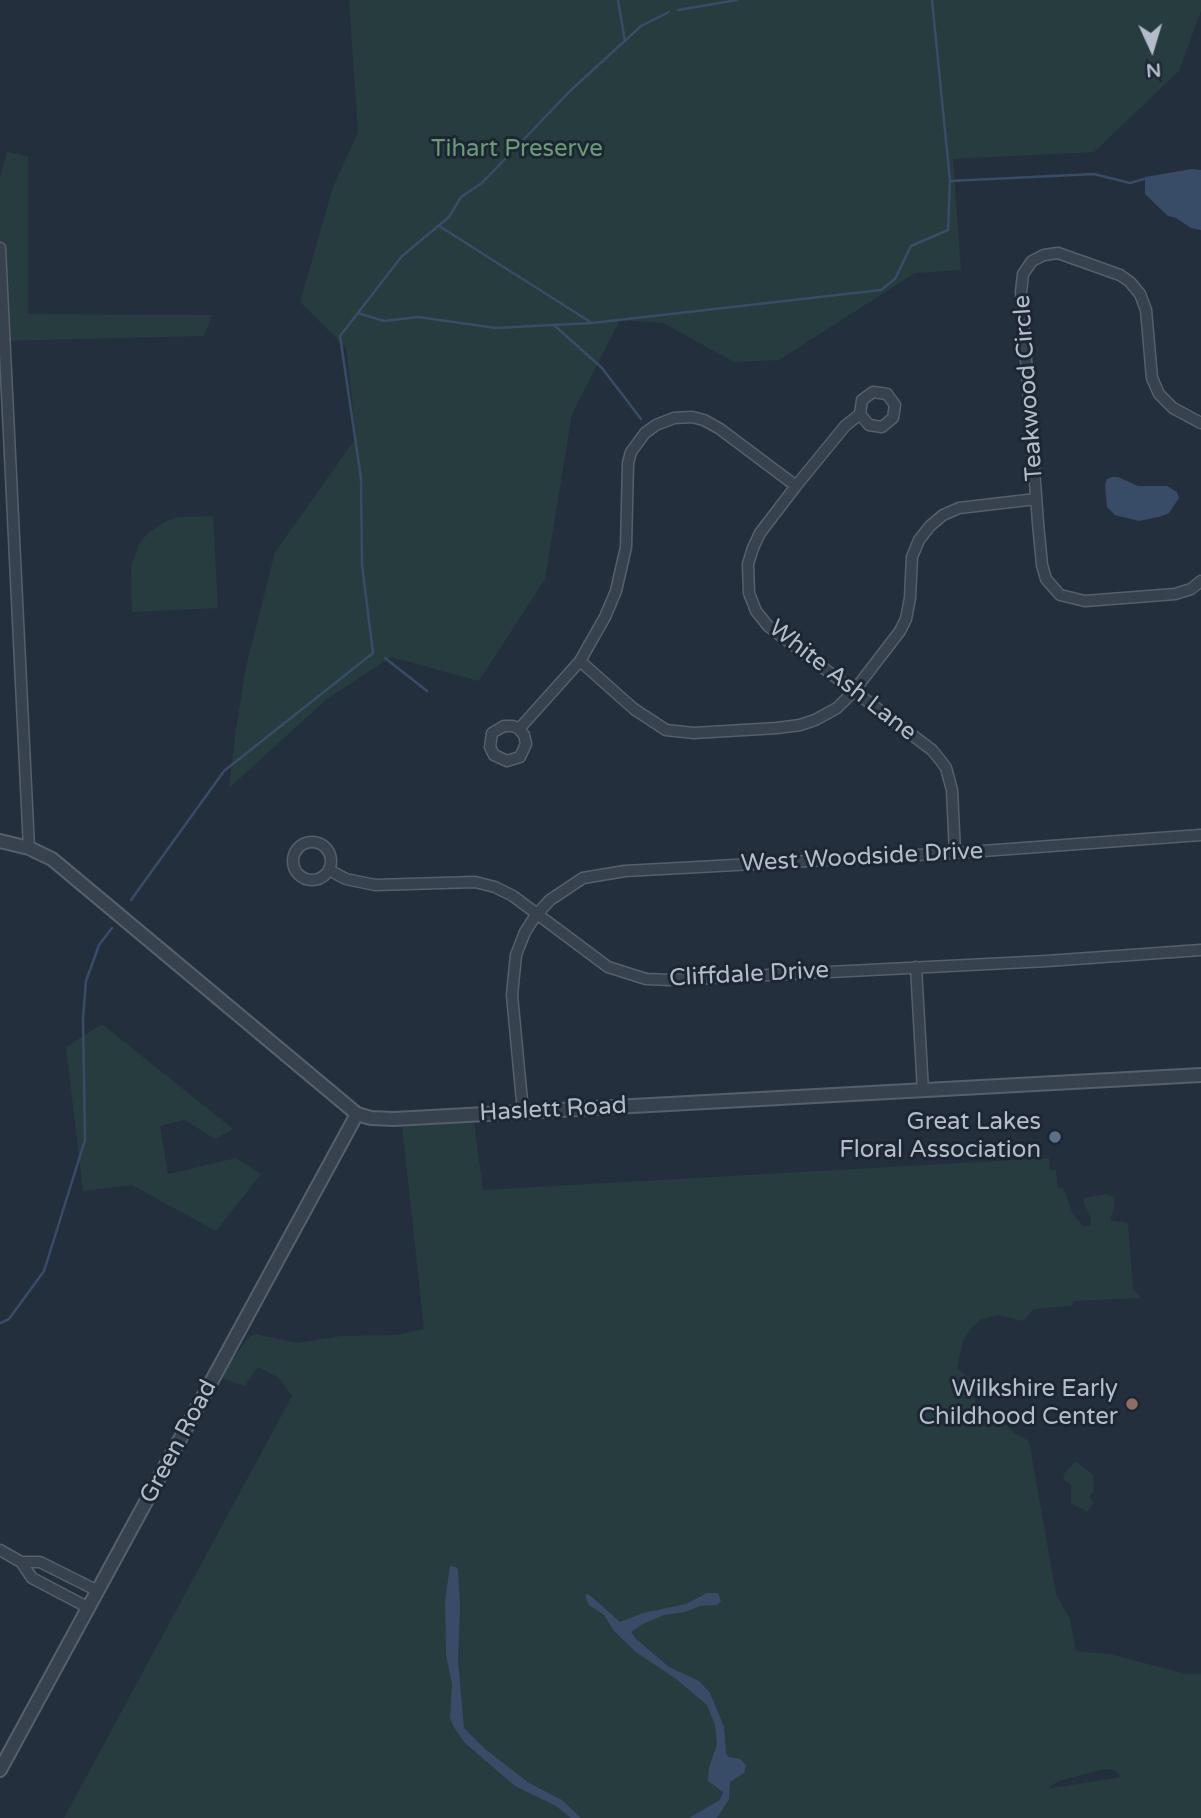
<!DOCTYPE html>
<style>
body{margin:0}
#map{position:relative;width:1201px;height:1818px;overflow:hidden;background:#242f3e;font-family:"Varela Round",sans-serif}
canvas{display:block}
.north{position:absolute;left:1117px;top:14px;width:70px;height:70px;-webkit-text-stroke:5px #1d2633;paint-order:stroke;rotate:176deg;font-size:19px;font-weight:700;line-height:28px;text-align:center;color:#b4bcc9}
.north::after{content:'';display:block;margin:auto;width:24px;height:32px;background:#b4bcc9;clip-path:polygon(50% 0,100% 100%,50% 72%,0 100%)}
</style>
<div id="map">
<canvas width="1201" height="1818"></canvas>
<div class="north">N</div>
</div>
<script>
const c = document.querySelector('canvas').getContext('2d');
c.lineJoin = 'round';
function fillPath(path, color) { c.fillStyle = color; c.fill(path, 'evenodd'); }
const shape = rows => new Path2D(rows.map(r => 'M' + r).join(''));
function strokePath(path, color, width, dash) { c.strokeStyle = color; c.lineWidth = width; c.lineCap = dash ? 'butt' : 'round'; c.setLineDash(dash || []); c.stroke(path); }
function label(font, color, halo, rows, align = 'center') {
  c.font = font + ' "Varela Round",sans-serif'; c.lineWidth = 6; c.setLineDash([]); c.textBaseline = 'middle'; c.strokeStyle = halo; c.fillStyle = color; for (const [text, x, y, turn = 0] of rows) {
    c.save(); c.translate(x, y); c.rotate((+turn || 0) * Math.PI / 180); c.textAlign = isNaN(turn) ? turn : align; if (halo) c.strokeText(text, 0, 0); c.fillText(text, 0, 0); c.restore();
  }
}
const green = shape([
 [349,0,1201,0,1201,11,1179,71,1094,152,953,159,961,270,915,273,779,360,734,362,663,323,620,320,572,414,545,579,479,681,391,657,327,699,229,788,236,729,246,667,275,552,356,438,346,348,300,302,333,187,358,132],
 [7,152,28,156,28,314,212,315,204,336,0,341,0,177],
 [213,516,218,608,132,612,131,566,139,544,148,533,167,521,179,517],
 [102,1024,233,1129,215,1139,185,1120,160,1126,168,1174,236,1158,261,1174,216,1231,132,1185,83,1191,66,1047],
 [474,1123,483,1190,1049,1158,1050,1170,1056,1170,1058,1188,1063,1188,1073,1214,1083,1226,1090,1226,1091,1218,1084,1204,1084,1198,1106,1194,1114,1197,1114,1208,1110,1220,1128,1223,1133,1289,1141,1298,1074,1301,1071,1306,1034,1309,1023,1321,998,1315,982,1319,971,1328,963,1341,957,1368,970,1379,978,1413,998,1424,1006,1424,1014,1433,1029,1441,1056,1594,1070,1619,1076,1651,1110,1654,1186,1674,1201,1674,1201,1818,64,1818,292,1396,279,1378,258,1367,245,1386,218,1377,250,1336,256,1334,297,1343,341,1336,396,1335,424,1329,402,1126],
 [1105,1769,1115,1770,1121,1777,1047,1789,1058,1781],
 [1076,1461,1093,1475,1094,1491,1089,1497,1094,1503,1087,1512,1071,1503,1071,1485,1064,1480,1063,1475]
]);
const water = shape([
 [1192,169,1201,170,1201,230,1191,228,1176,218,1168,216,1145,194,1145,177],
 [1112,477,1118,477,1138,486,1167,486,1177,492,1179,498,1169,513,1162,516,1139,521,1115,515,1107,507,1105,485,1107,479],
 [450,1566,456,1567,458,1570,460,1606,458,1660,464,1728,485,1749,529,1783,562,1800,581,1818,571,1818,556,1806,515,1786,465,1743,453,1726,450,1717,452,1684,446,1655,445,1601],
 [707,1593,718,1593,721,1601,717,1605,700,1606,685,1612,664,1615,641,1625,631,1632,636,1639,669,1667,699,1681,710,1693,724,1727,726,1754,729,1757,740,1759,746,1765,744,1773,730,1782,729,1799,717,1818,689,1818,720,1800,723,1792,708,1781,709,1768,717,1744,715,1725,707,1705,676,1679,636,1652,614,1631,604,1615,589,1605,585,1596,587,1594,592,1597,620,1622,643,1613,686,1604]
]);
const stream = shape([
 [618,0,625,41],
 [932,0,950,181,1094,174,1130,183,1144,179],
 [678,10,737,0],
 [439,226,592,323],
 [358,313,384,321,418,317,496,328,592,323,881,290,895,279,911,246,948,230,950,181],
 [554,325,602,368,641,419],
 [385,658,427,691],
 [131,900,224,771,373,653,362,565,361,478,340,336,402,256,449,217,461,197,482,183,570,91,641,26,669,12],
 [0,1323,9,1319,44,1271,85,1140,83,1018,86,981,99,945,112,928]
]);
const minor = shape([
 [0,248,29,848],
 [860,414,862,400,873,392,887,394,895,405,893,418,882,427,869,425,860,414,845,426,796,486,760,533,753,548,748,564,749,593,756,611,768,626,932,750,941,761,946,768,952,790,955,853],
 [1201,423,1173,408,1159,394,1152,378,1146,310,1140,294,1130,282,1120,275,1058,253,1044,255,1032,261,1023,274,1021,292,1038,523,1042,565,1046,579,1060,595,1085,601,1175,594,1191,589,1201,581],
 [580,661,634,709,666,730,694,733,777,728,800,725,815,720,837,708,854,691,900,631,906,619,910,598,912,557,919,540,930,526,943,515,959,508,1036,499],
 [519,729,524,735,526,744,520,757,507,761,494,755,490,747,492,733,504,726,513,726,519,729,580,661,605,617,616,591,626,547,628,463,631,452,645,433,656,425,674,418,692,417,704,420,720,429,796,486],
 '293 861a19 19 0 1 1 38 0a19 19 0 1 1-38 0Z',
 [329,870,346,879,375,885,475,882,495,887,513,896,608,967,646,979,671,980,1047,961,1201,950],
 [916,967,923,1091],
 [523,1112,512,995,516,955,525,932,536,915,550,900,583,878,625,871,955,853,1201,835],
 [0,1550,21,1562,32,1578,89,1608],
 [21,1562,40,1562,98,1591]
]);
const tertiary = shape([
 [0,841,29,848,52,859,357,1114,371,1118,394,1119,1201,1075],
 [0,1770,357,1114]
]);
const markers = [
 [1055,1137,7,"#5c6f8a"],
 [1132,1404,7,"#8d6e63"]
];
const parkNames = [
 ["Tihart Preserve",517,150]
];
const streetNames = [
 ["Teakwood Circle",1029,388,-94],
 ["White Ash Lane",842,681,38],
 ["West Woodside Drive",862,858,-3],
 ["Cliffdale Drive",749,975,-3],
 ["Haslett Road",553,1110,-3],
 ["Green Road",179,1442,-62]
];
const poiNames = [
 ["Great Lakes",1041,1123],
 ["Floral Association",1041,1151],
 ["Wilkshire Early",1118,1390],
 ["Childhood Center",1118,1418]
];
fillPath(green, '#263c3f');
fillPath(water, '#394c67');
strokePath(stream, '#394c67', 2.5);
strokePath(minor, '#565f6c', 13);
strokePath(tertiary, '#565f6c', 16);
strokePath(minor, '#38414e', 10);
strokePath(tertiary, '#38414e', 12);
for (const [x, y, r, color] of markers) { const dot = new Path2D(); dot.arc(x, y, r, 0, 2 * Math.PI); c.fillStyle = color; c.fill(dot); strokePath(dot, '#1d2633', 2.5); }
label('24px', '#6b9a76', '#1d2633', parkNames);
label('24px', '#b4bcc9', '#1d2633', streetNames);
label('24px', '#b4bcc9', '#1d2633', poiNames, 'right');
</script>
